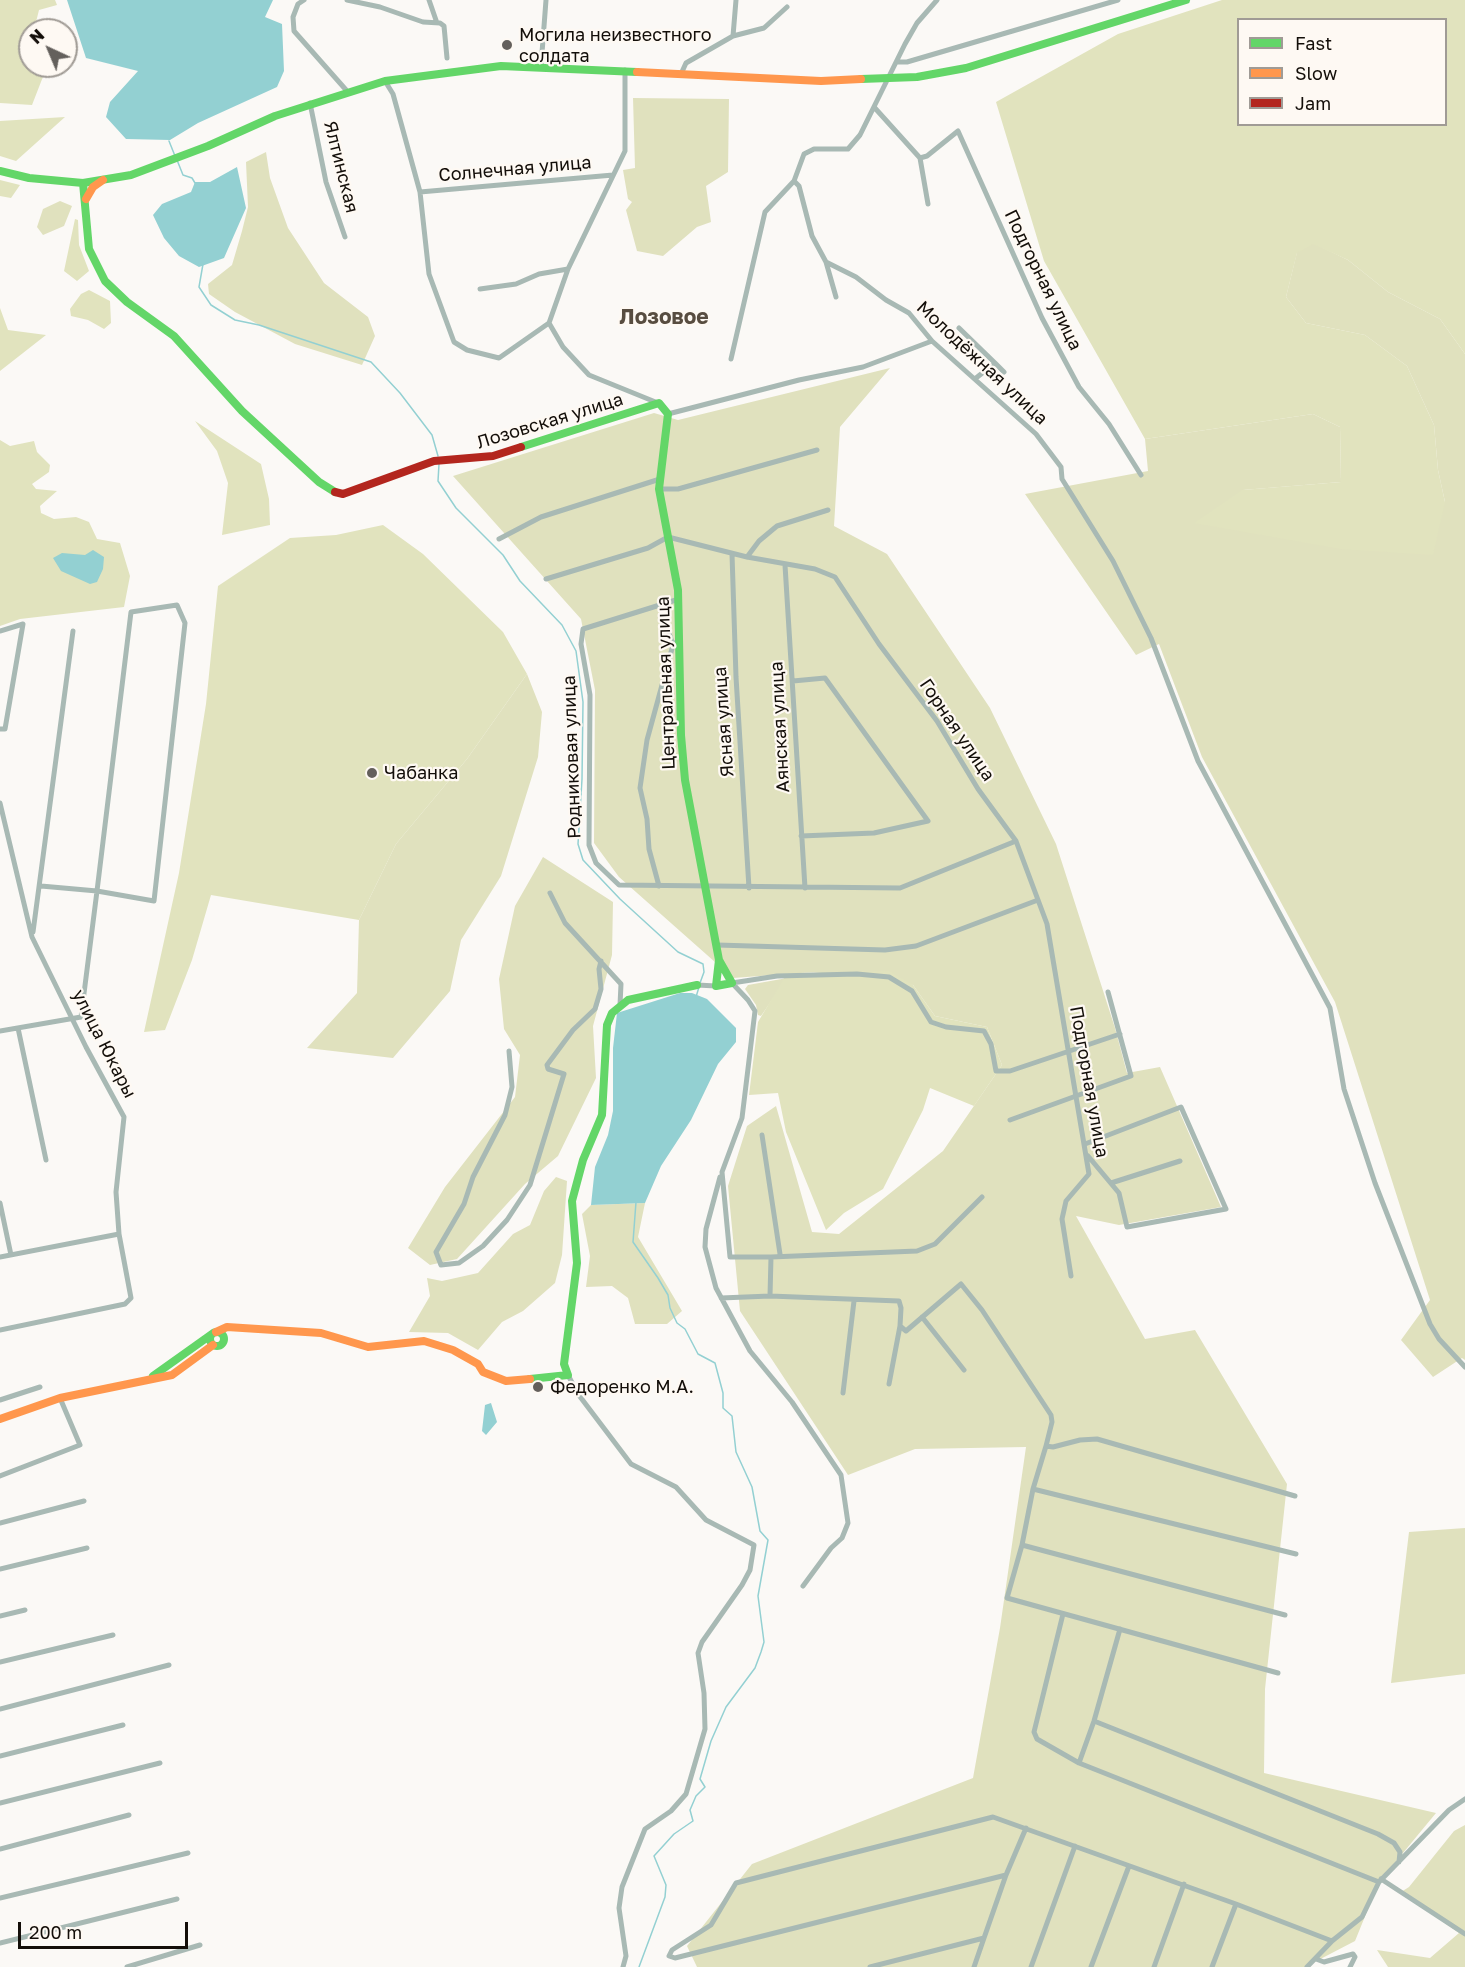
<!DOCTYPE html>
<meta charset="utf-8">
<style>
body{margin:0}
#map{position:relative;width:1465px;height:1967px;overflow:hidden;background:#fbf9f6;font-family:"Golos Text",sans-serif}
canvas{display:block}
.legend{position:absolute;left:1237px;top:18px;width:210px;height:108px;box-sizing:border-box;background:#fef9f3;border:2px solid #a09b95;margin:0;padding:8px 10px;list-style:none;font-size:18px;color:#130e09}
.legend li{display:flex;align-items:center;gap:12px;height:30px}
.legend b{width:30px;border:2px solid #a09b95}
.north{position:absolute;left:18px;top:18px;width:60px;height:60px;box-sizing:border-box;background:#fef9f3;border:2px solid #a09b95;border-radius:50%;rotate:316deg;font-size:16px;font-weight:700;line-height:24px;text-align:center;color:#130e09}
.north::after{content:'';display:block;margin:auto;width:21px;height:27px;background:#64605c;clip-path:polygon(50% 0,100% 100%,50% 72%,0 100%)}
.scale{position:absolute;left:18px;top:1922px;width:170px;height:27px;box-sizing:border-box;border:3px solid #130e09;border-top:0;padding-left:8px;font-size:18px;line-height:21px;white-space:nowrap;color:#130e09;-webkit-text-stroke:4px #fef9f3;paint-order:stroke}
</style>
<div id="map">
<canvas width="1465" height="1967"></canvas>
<ul class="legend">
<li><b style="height:8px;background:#63d668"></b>Fast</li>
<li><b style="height:8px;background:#ff974d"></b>Slow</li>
<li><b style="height:8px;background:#b3261e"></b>Jam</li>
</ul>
<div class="north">N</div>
<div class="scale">200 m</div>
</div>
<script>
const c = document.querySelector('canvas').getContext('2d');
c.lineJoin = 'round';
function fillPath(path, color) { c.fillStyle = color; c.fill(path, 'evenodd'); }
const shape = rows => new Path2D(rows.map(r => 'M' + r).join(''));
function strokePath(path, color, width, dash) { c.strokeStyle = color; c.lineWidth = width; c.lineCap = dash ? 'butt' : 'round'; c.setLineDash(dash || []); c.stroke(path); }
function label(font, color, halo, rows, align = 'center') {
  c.font = font + ' "Golos Text",sans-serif'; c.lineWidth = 4.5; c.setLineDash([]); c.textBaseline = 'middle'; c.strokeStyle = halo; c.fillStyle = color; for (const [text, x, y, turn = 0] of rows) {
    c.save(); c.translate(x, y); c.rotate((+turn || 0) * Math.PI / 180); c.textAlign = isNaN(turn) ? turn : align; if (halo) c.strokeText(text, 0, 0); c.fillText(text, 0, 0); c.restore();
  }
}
const green = shape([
 [633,98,729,99,728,172,706,186,711,222,697,227,663,256,637,251,626,210,632,202,628,199,623,170,635,168],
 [266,152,270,178,288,228,324,283,368,317,375,336,362,365,295,344,235,312,209,294,208,284,232,265,242,231,248,207,246,162],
 [60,201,72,206,64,226,43,235,37,227,43,209],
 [1313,243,1348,260,1388,292,1440,319,1465,354,1465,1360,1462,1358,1433,1377,1401,1340,1430,1300,1335,1002,1202,757,1159,644,1136,655,1025,494,1148,471,1145,439,1313,414,1340,427,1341,482,1243,490,1445,502,1438,470,1434,425,1407,366,1365,335,1306,323,1286,297,1297,252],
 [890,368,840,427,834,526,887,554,990,708,1056,844,1115,1028,1127,1073,1160,1067,1221,1207,1119,1225,1076,1216,1145,1339,1195,1330,1287,1484,1265,1689,1264,1773,1436,1813,1379,1882,1355,1941,1305,1967,697,1967,687,1946,752,1864,973,1778,1000,1628,1026,1447,915,1449,848,1475,740,1311,728,1186,747,1126,776,1106,812,1232,839,1234,943,1151,1002,1065,987,1027,935,1016,913,985,814,972,733,978,619,877,594,843,595,690,581,619,453,476,654,413,678,420],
 [527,674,542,712,538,757,501,876,461,940,450,991,393,1058,307,1048,357,993,359,920,396,844,467,759],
 [543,857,613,902,612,955,593,1026,596,1078,558,1156,525,1184,457,1259,430,1265,408,1248,445,1187,515,1097,520,1055,504,1029,499,979,515,906],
 [787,978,761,1016,758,1015,756,1005,745,989,748,985],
 [556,1177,567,1181,562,1255,555,1283,523,1311,502,1322,478,1350,448,1333,409,1332,430,1296,427,1278,442,1281,478,1273,513,1234,530,1225,544,1191],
 [645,1203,638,1237,682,1311,667,1324,635,1324,628,1298,612,1286,586,1287,590,1256,582,1214,591,1205],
 [1465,1528,1465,1674,1391,1683,1409,1532],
 [1465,1825,1465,1967,1388,1967,1377,1950,1430,1958,1459,1933,1401,1892,1409,1887,1454,1831]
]);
const forest = shape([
 [0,0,55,0,57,5,39,10,34,30,30,30,30,66,45,66,46,69,32,105,0,103],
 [1222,0,1465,0,1465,354,1440,319,1388,292,1348,260,1313,244,1297,253,1286,297,1306,323,1365,335,1407,366,1434,425,1438,470,1445,502,1433,555,1341,549,1194,523,1242,490,1341,482,1340,427,1313,414,1145,439,1044,261,996,102,1118,34],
 [1238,20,1446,20,1446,124,1238,124],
 [65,117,16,161,0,156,0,121],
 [0,180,20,185,11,198,0,196],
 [75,219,78,220,79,245,89,271,77,281,64,271],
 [89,290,110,301,111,323,104,329,88,320,71,316,70,309,81,294],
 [0,308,8,330,46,335,0,371],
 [195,421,261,464,269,499,270,525,222,535,228,483,217,451],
 [0,440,10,446,34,441,37,452,50,465,49,472,32,484,36,489,57,491,40,506,41,513,54,519,76,517,89,522,97,539,120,543,130,576,124,607,20,619,0,626],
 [383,525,423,554,503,632,527,674,467,759,396,844,359,920,211,895,192,960,165,1030,144,1032,179,873,206,704,218,586,290,538,336,535],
 [889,971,913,985,935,1016,987,1027,1002,1065,974,1106,930,1088,923,1110,883,1189,844,1213,826,1230,786,1132,778,1093,749,1095,758,1022,787,973]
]);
const water = shape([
 [67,0,273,0,265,17,282,24,284,71,277,87,198,123,170,140,126,139,106,117,110,102,138,71,86,58],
 [237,167,246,208,224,258,199,267,179,256,164,238,153,215,162,204,191,192,195,182,210,182],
 [93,550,104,557,103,569,97,582,90,584,61,571,53,558,62,553,85,555],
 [680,993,692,993,707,999,736,1028,736,1042,718,1064,691,1120,661,1166,645,1203,591,1205,595,1167,608,1135,613,1111,613,1048,617,1013],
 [491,1403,497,1422,486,1435,482,1431,485,1405]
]);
const stream = shape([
 [169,141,175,156],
 [177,160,183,175,192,178,195,183],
 [203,264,199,287,211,305,235,320,259,325,371,362,400,393,432,435,438,456],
 [439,464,438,481,456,508,503,555,520,581,562,625,576,651,583,702,582,779,578,844,583,860,620,899,678,952,703,964,704,972,700,983],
 [696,997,699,987],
 [636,1202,633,1242,658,1278,668,1295,670,1308,677,1323,685,1329,698,1354,715,1363,723,1393,723,1408,732,1416,736,1452,752,1487,760,1531,768,1540,758,1596,764,1642,761,1652,755,1668,726,1707,711,1741,700,1779,705,1787,696,1796,690,1810,693,1821,674,1834,654,1856,666,1885,665,1897,639,1967]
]);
const street = shape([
 [304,0,298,4,293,17,294,31,347,91],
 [347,0,380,7,423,22,440,23,444,26,447,58],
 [429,0,437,23],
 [733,36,764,28,787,7],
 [898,62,907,62,1118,0],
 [541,66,546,0],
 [625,70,625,151,568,269,549,323,563,347,589,375,658,403],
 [681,74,686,63,733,36,736,0],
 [385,81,393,94,420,192,429,274,454,342,467,350,499,358,549,323],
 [310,103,326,182,345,237],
 [874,107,920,158,928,204],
 [920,158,927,156,958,131,1042,318,1079,387,1109,424,1141,475],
 [794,181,799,186,812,236,826,262,856,277,886,300,909,313,932,341,1036,434,1061,467,1062,479,1113,561,1151,638,1198,761,1330,1008,1344,1089,1375,1183,1430,1324,1439,1339,1465,1367],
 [420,192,613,175],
 [826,262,836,297],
 [480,289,516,284,539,274,568,269],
 [959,328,995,363],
 [731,359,765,212,794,181,804,154,814,149,848,149,860,135,905,44,917,23,937,0],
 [976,378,995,363,1004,372],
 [668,414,799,380,863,367,932,341],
 [659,489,678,489,817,450],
 [499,539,541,517,660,479],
 [732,554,736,677,749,888],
 [747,557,759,541,777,526,828,510],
 [785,565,805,888],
 [546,579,648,548,668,537,747,557,815,569,835,577,879,644,937,721,978,789,1016,841,1047,924,1089,1174,1066,1201,1062,1219,1071,1276],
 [679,599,583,629,581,644,590,695,589,845,596,863,619,885,900,888,1016,841],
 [666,624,673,645],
 [0,631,23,624,5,729,0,729],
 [793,681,825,678,928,821,874,833,801,836],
 [0,803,32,937,86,1047,124,1117,116,1192,119,1234,131,1298,125,1304,0,1330],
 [659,886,649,849,647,819,640,788,647,740,673,645,680,639],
 [550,893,565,923,621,984,620,1005],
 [33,932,73,631],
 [717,945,885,950,916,946,1038,900],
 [732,983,748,1000,755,1011,742,1118,722,1172,730,1257,771,1257,770,1296,899,1301,901,1308,900,1326,906,1331,961,1284,982,1310,1051,1415,1052,1422,1046,1446],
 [732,983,777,976,857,974,889,977,912,991,931,1022,946,1027,984,1031,991,1044,996,1071,1010,1071,1120,1034],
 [697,985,716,986],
 [18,1028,46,1160],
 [0,1031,81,1017,97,891,131,612,177,605,185,623,154,901,97,891,41,886],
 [509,1051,512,1087,505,1115,473,1177,464,1204,436,1252,441,1265,459,1263,483,1246,507,1220,530,1185,564,1074,548,1069,547,1065,573,1030,595,1009,601,989,599,969,601,961],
 [1010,1120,1131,1076,1108,992],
 [762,1135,780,1254],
 [1085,1144,1181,1107,1226,1209,1127,1227,1119,1193,1088,1156],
 [720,1177,706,1229,705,1247,716,1288,750,1351,792,1402,841,1475,848,1523,842,1538,831,1548,803,1586],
 [1111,1183,1180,1161],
 [0,1203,11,1255],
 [0,1257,119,1234],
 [771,1257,917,1251,935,1244,982,1197],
 [721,1298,770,1296],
 [922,1317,964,1370],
 [568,1375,578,1394,631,1464,676,1487,706,1520,754,1545,750,1570,742,1585,702,1642,698,1653,704,1693,705,1729,686,1794,671,1811,645,1829,622,1887,619,1908,626,1956,623,1967],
 [889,1384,900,1326],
 [843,1393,854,1301],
 [0,1400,40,1387],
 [0,1476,80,1445,60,1398],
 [1033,1489,1296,1554],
 [0,1523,84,1501],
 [1022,1545,1285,1615],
 [0,1569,87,1548],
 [0,1616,25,1610],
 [0,1662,113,1635],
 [1278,1673,1007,1598,1022,1545,1033,1489,1046,1446,1053,1447,1080,1440,1097,1439,1295,1496],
 [0,1709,169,1665],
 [1094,1721,1378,1834,1394,1843,1400,1852,1399,1862],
 [0,1756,123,1725],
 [1079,1763,1094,1721,1120,1629],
 [0,1803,160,1763],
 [0,1849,129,1815],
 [1006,1875,1026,1828],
 [1381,1879,1465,1934],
 [1379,1882,1449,1810,1465,1799],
 [0,1898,188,1853],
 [0,1943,177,1899],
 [1316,1959,1324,1962,1353,1954,1355,1957,1350,1967],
 [127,1967,200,1945],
 [870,1967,984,1938,1006,1875,675,1958,669,1956,672,1950,711,1925,736,1883,993,1817,1236,1904,1332,1941,1362,1917,1379,1882,1079,1763,1037,1739,1034,1732,1063,1614],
 [974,1967,984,1938],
 [1031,1967,1075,1846],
 [1091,1967,1129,1866],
 [1154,1967,1184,1884],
 [1212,1967,1236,1904],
 [1307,1967,1333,1940]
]);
const fast = shape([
 [861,79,917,77,966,68,1186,0],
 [0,171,29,178,83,183,131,175,208,146,275,116,385,81,501,66,637,72],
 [83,183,89,249,105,281,127,302,174,336,242,411,319,482,335,492],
 [521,447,659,403,668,414,659,489,678,590,681,735,685,780,719,960,732,983,716,986,719,960],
 '210 1339a7 7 0 1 1 14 0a7 7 0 1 1-14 0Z',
 [153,1376,212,1334],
 [530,1379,568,1375,564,1364,577,1263,572,1201,583,1160,602,1115,607,1025,612,1013,628,1000,697,985]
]);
const slow = shape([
 [637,72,821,81,861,79],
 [86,199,93,187,103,180],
 [216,1332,227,1327,321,1333,368,1347,424,1341,453,1350,478,1364,483,1372,506,1381,530,1379],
 [0,1419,60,1398,172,1375,213,1345]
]);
const jam = shape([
 [335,492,343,494,434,461,493,456,521,447]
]);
const markers = [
 [507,45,6,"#64605c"],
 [372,773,6,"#64605c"],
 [538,1387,6,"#64605c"]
];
const poiNames = [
 ["Могила неизвестного",519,35],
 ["солдата",519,56],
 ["Чабанка",384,773],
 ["Федоренко М.А.",550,1387]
];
const streetNames = [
 ["Ялтинская",341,167,76],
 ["Солнечная улица",515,169,-5],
 ["Подгорная улица",1043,280,64],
 ["Молодёжная улица",982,363,43],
 ["Лозовская улица",550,421,-17],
 ["Центральная улица",666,683,-92],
 ["Ясная улица",724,722,-94],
 ["Аянская улица",780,727,-93],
 ["Горная улица",957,730,56],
 ["Родниковая улица",572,757,-92],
 ["улица Юкары",104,1044,63],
 ["Подгорная улица",1089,1082,80]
];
const quarterNames = [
 ["Лозовое",664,317]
];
fillPath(green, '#e0e1be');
fillPath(forest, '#e1e3be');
fillPath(water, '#93d0d2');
strokePath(stream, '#93d0d2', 1.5);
strokePath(street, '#a8b9b4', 5);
strokePath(fast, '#63d668', 8);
strokePath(slow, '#ff974d', 8);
strokePath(jam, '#b3261e', 8);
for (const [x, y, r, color] of markers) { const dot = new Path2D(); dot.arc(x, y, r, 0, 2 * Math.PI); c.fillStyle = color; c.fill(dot); strokePath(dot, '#fef9f3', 2); }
label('18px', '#130e09', '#fef9f3', poiNames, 'left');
label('18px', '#130e09', '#fef9f3', streetNames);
label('bold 21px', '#584d40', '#fef9f3', quarterNames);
</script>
